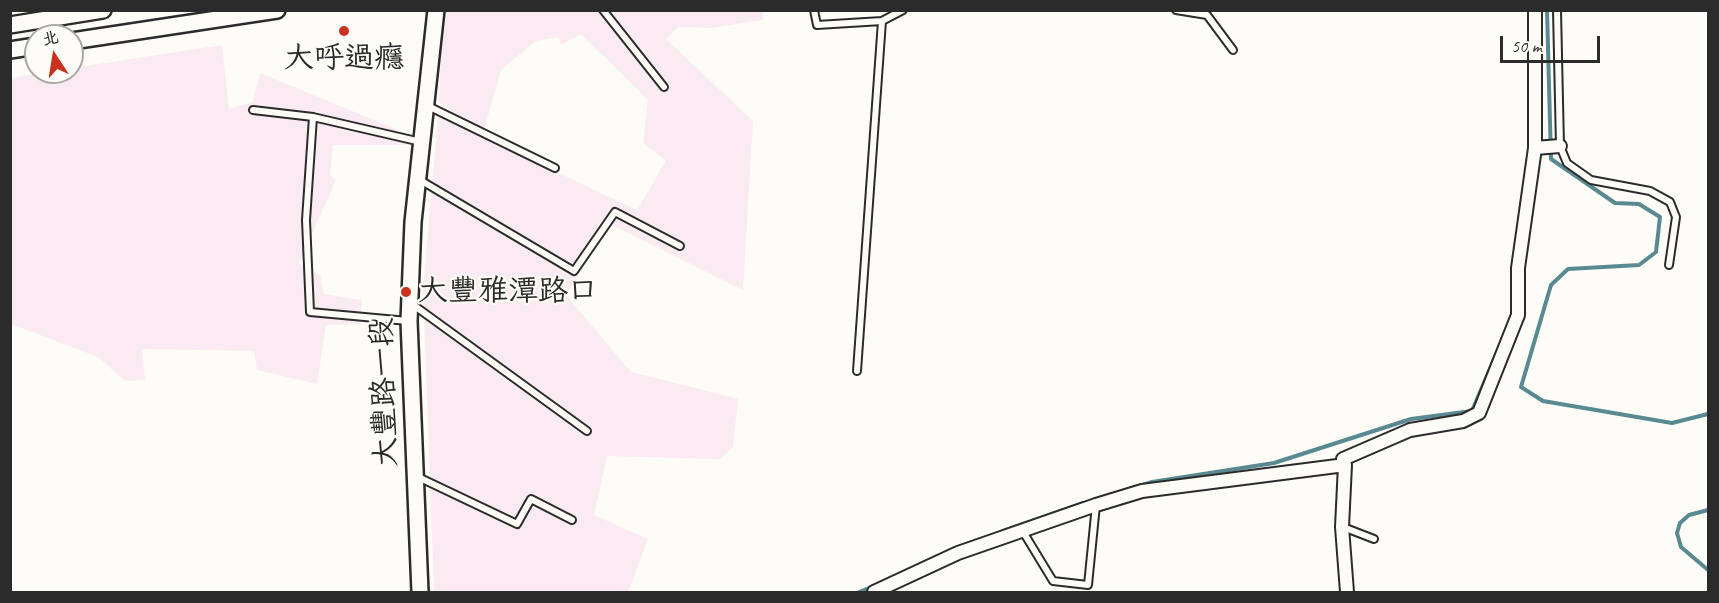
<!DOCTYPE html>
<meta charset="utf-8">
<style>
body{margin:0}
#map{position:relative;width:1719px;height:603px;overflow:hidden;background:#fdfcf7;font-family:Caveat,"LXGW WenKai TC",sans-serif}
canvas{display:block}
.frame{position:absolute;inset:0;border:12px solid #2b2b2b;pointer-events:none}
.north{position:absolute;left:24px;top:24px;width:60px;height:60px;box-sizing:border-box;background:#fdfcf7;border:2px solid #a9a8a5;border-radius:50%;rotate:348deg;font-size:16px;font-weight:700;line-height:24px;text-align:center;color:#2b2b2b}
.north::after{content:'';display:block;margin:auto;width:21px;height:27px;background:#c8321e;clip-path:polygon(50% 0,100% 100%,50% 72%,0 100%)}
.scale{position:absolute;left:1500px;top:36px;width:100px;height:27px;box-sizing:border-box;border:3px solid #2b2b2b;border-top:0;padding-left:8px;font-size:18px;line-height:21px;white-space:nowrap;color:#2b2b2b;-webkit-text-stroke:4px #fdfcf7;paint-order:stroke}
</style>
<div id="map">
<canvas width="1719" height="603"></canvas>
<div class="frame"></div>
<div class="north">北</div>
<div class="scale">50 m</div>
</div>
<script>
const c = document.querySelector('canvas').getContext('2d');
c.lineJoin = 'round';
function fillPath(path, color) { c.fillStyle = color; c.fill(path, 'evenodd'); }
const shape = rows => new Path2D(rows.map(r => 'M' + r).join(''));
function strokePath(path, color, width, dash) { c.strokeStyle = color; c.lineWidth = width; c.lineCap = dash ? 'butt' : 'round'; c.setLineDash(dash || []); c.stroke(path); }
function label(font, color, halo, rows, align = 'center') {
  c.font = font + ' Caveat,"LXGW WenKai TC",sans-serif'; c.lineWidth = 4.5; c.setLineDash([]); c.textBaseline = 'middle'; c.strokeStyle = halo; c.fillStyle = color; for (const [text, x, y, turn = 0] of rows) {
    c.save(); c.translate(x, y); c.rotate((+turn || 0) * Math.PI / 180); c.textAlign = isNaN(turn) ? turn : align; if (halo) c.strokeText(text, 0, 0); c.fillText(text, 0, 0); c.restore();
  }
}
const built = shape([
 [443,11,763,11,763,20,711,28,679,27,666,39,753,121,743,290,611,224,566,295,631,372,738,399,733,447,720,459,607,456,594,515,648,539,628,592,434,592,423,289,438,116,637,210,666,161,643,143,648,100,581,34,561,45,559,37,536,41,501,70,483,133,439,102],
 [222,45,229,109,253,102,260,73,413,136,412,145,333,145,330,175,336,180,299,263,320,275,324,294,362,300,360,324,326,325,317,384,257,370,254,351,142,349,145,380,125,381,98,357,11,324,10,78,47,72,72,72,72,68]
]);
const stream = shape([
 [1547,10,1551,159,1615,203,1639,204,1660,217,1656,252,1639,265,1568,269,1551,285,1521,387,1543,401,1672,423,1708,414],
 [1136,487,1152,482,1274,463,1411,419,1472,411,1497,352],
 [1708,510,1689,515,1680,523,1677,533,1681,547,1708,570],
 [1003,531,1083,503],
 [859,592,874,586]
]);
const service = shape([
 [603,10,664,87],
 [814,10,817,25,882,21],
 [1176,10,1207,15,1233,50],
 [1557,10,1560,146,1567,163,1591,180,1650,191,1670,202,1676,217,1669,265],
 [428,106,555,168],
 [253,110,313,117],
 [420,180,574,271,615,212,680,246],
 [412,304,587,431],
 [408,321,310,312,306,220,313,117,421,142],
 [857,371,882,21,903,10],
 [416,476,517,524,531,499,572,520],
 [1343,527,1374,539],
 [1022,530,1053,581,1088,585,1096,505]
]);
const minor = shape([
 [1535,148,1560,146],
 [1345,465,1342,527,1347,592],
 [874,592,958,553,1096,505,1142,491,1345,465,1343,459,1410,430,1463,421,1479,413,1518,315,1518,268,1535,148,1535,10]
]);
const tertiary = shape([
 [10,25,103,10],
 [72,41,277,10],
 [10,50,36,46],
 [420,592,409,321,413,222,436,10]
]);
const markers = [
 [344,31,6,"#c8321e"],
 [406,292,6,"#c8321e"]
];
const poiNames = [
 ["大呼過癮",344,59],
 ["大豐雅潭路口",418,292,"left"]
];
const streetNames = [
 ["大豐路一段",385,392,-92]
];
fillPath(built, '#faebf2');
strokePath(stream, '#5a8a91', 4);
strokePath(service, '#2b2b2b', 10);
strokePath(minor, '#2b2b2b', 16);
strokePath(tertiary, '#2b2b2b', 20);
strokePath(service, '#fdfcf7', 6);
strokePath(minor, '#fdfcf7', 12);
strokePath(tertiary, '#fdfcf7', 15);
for (const [x, y, r, color] of markers) { const dot = new Path2D(); dot.arc(x, y, r, 0, 2 * Math.PI); c.fillStyle = color; c.fill(dot); strokePath(dot, '#fdfcf7', 2); }
label('30px', '#2b2b2b', '#fdfcf7', poiNames);
label('30px', '#2b2b2b', '#fdfcf7', streetNames);
</script>
